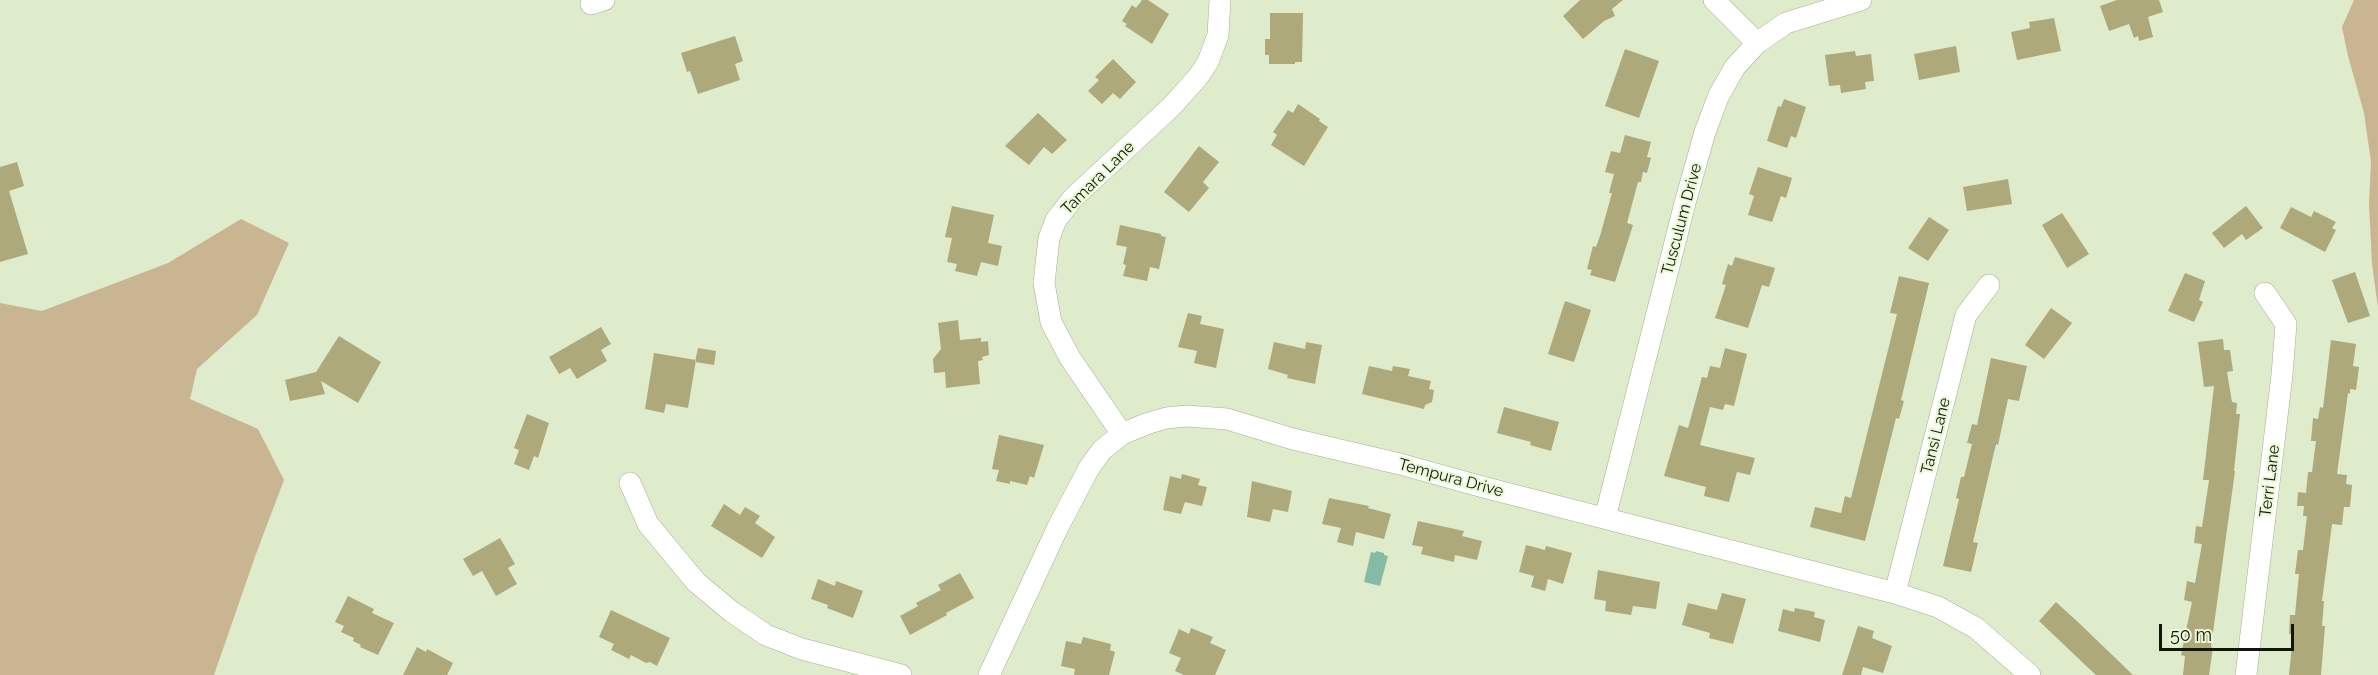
<!DOCTYPE html>
<style>
body{margin:0}
#map{position:relative;width:2378px;height:675px;overflow:hidden;background:#dfeccb;font-family:Raleway,sans-serif}
canvas{display:block}
.scale{position:absolute;left:2159px;top:624px;width:135px;height:27px;box-sizing:border-box;border:3px solid #11160a;border-top:0;padding-left:8px;font-size:18px;line-height:21px;white-space:nowrap;color:#11160a;-webkit-text-stroke:4px #ecf9d8;paint-order:stroke}
</style>
<div id="map">
<canvas width="2378" height="675"></canvas>
<div class="scale">50 m</div>
</div>
<script>
const c = document.querySelector('canvas').getContext('2d');
c.lineJoin = 'round';
function fillPath(path, color) { c.fillStyle = color; c.fill(path, 'evenodd'); }
const shape = rows => new Path2D(rows.map(r => 'M' + r).join(''));
function strokePath(path, color, width, dash) { c.strokeStyle = color; c.lineWidth = width; c.lineCap = dash ? 'butt' : 'round'; c.setLineDash(dash || []); c.stroke(path); }
function label(font, color, halo, rows, align = 'center') {
  c.font = font + ' Raleway,sans-serif'; c.lineWidth = 4.5; c.setLineDash([]); c.textBaseline = 'middle'; c.strokeStyle = halo; c.fillStyle = color; for (const [text, x, y, turn = 0] of rows) {
    c.save(); c.translate(x, y); c.rotate((+turn || 0) * Math.PI / 180); c.textAlign = isNaN(turn) ? turn : align; if (halo) c.strokeText(text, 0, 0); c.fillText(text, 0, 0); c.restore();
  }
}
const green = shape([
 [2354,0,2378,0,2378,308,2372,264,2369,204,2371,162,2364,113,2348,56,2342,27],
 [241,219,289,243,257,315,197,369,190,399,258,429,284,480,256,554,214,675,0,675,0,303,42,311,168,263]
]);
const water = shape([
 [1376,551,1384,553,1384,555,1388,556,1380,586,1364,582,1371,552,1375,553]
]);
const building = shape([
 [1142,0,1148,0,1169,14,1152,44,1125,26,1127,24,1122,21,1132,5,1136,8],
 [1580,0,1623,0,1612,9,1615,16,1604,21,1583,39,1563,16],
 [2117,0,2159,0,2163,12,2148,17,2153,37,2139,41,2138,36,2134,38,2129,24,2109,31,2100,6],
 [1270,13,1303,13,1302,62,1295,62,1295,64,1269,64,1269,55,1265,55,1265,39,1270,39],
 [2054,18,2061,51,2017,60,2011,32,2030,28,2029,22],
 [735,36,743,61,735,64,740,80,698,94,690,71,687,72,681,53],
 [1956,46,1960,72,1919,80,1914,54],
 [1625,49,1659,61,1639,118,1605,106],
 [1855,51,1856,56,1871,54,1874,81,1865,82,1866,89,1841,93,1840,85,1829,86,1825,55],
 [1113,59,1136,82,1120,99,1113,93,1102,104,1088,91,1099,80,1095,77],
 [1784,99,1806,107,1796,138,1791,136,1787,148,1767,141,1778,106,1781,107],
 [1298,104,1320,119,1319,121,1328,127,1304,166,1271,145,1277,135,1273,132,1288,110,1293,113],
 [1038,113,1067,140,1052,154,1044,147,1029,165,1005,146],
 [1625,135,1651,142,1647,157,1651,158,1647,173,1643,172,1641,182,1638,182,1627,223,1633,225,1615,282,1590,275,1592,270,1587,269,1593,246,1596,247,1600,236,1612,193,1609,193,1614,174,1605,172,1611,151,1620,153],
 [1199,146,1219,162,1203,182,1209,188,1189,212,1164,192],
 [17,162,24,186,9,191,28,254,0,262,0,167],
 [1758,167,1792,178,1786,198,1781,196,1772,222,1748,215,1754,196,1749,194],
 [2008,179,2012,204,1967,211,1963,187],
 [952,206,994,215,988,243,1002,246,998,266,981,262,977,276,955,271,957,264,947,262,952,238,945,237],
 [2246,206,2263,228,2246,240,2242,234,2224,248,2212,233],
 [2291,207,2311,217,2314,211,2336,222,2332,228,2336,230,2325,252,2280,228],
 [2062,213,2089,254,2067,268,2042,225],
 [1929,217,1949,230,1928,261,1908,248],
 [1120,225,1161,234,1161,236,1166,237,1159,269,1150,267,1147,281,1123,276,1126,265,1123,264,1127,247,1116,245],
 [1735,257,1775,268,1769,287,1762,285,1748,328,1715,318,1726,285,1722,284,1728,264,1732,266],
 [2355,272,2370,316,2348,323,2332,280],
 [2185,273,2205,281,2199,300,2203,302,2194,322,2168,311],
 [1899,276,1929,283,1901,400,1904,401,1899,419,1896,418,1865,541,1810,527,1815,507,1841,513,1845,496,1851,498,1897,314,1890,313],
 [1565,301,1591,310,1574,362,1548,354],
 [2051,308,2072,323,2044,359,2025,345],
 [1188,313,1202,316,1200,324,1224,329,1216,368,1194,363,1197,351,1178,347],
 [958,320,960,340,981,338,981,342,988,341,989,355,982,357,983,360,978,361,980,384,946,388,945,372,934,373,933,359,941,349,938,323],
 [601,327,611,344,601,350,607,361,577,379,570,368,559,374,549,357],
 [339,336,381,362,358,403,321,381,325,394,290,401,285,380,316,372],
 [2223,339,2224,350,2230,350,2233,371,2227,372,2232,402,2237,403,2236,414,2240,414,2234,471,2235,471,2211,647,2213,648,2209,675,2183,675,2185,656,2181,655,2192,602,2184,600,2187,581,2195,583,2202,544,2194,543,2196,526,2202,527,2209,480,2203,480,2214,386,2204,387,2198,342],
 [2331,340,2356,344,2353,366,2359,367,2356,390,2350,389,2350,394,2348,393,2337,474,2347,475,2346,484,2352,485,2350,507,2344,507,2342,525,2332,524,2322,601,2324,601,2322,626,2325,626,2321,675,2289,675,2293,634,2289,634,2290,615,2295,615,2299,574,2295,574,2298,550,2303,550,2307,516,2303,516,2304,506,2297,506,2298,492,2306,493,2308,472,2312,472,2316,441,2311,441,2313,418,2318,419,2320,407,2323,408],
 [1274,342,1305,349,1306,342,1322,345,1315,384,1287,378,1288,375,1268,369],
 [698,348,716,351,714,365,695,362],
 [1725,348,1747,354,1734,406,1725,404,1723,410,1710,407,1700,445,1755,458,1750,475,1737,472,1729,502,1704,496,1706,487,1664,476,1679,425,1688,428,1702,377,1707,378,1710,366,1720,368],
 [654,353,696,360,688,408,666,404,664,413,645,409],
 [1991,358,2027,366,2019,401,2008,399,1998,445,1996,444,1973,542,1978,543,1971,572,1943,566,1959,499,1956,498,1961,477,1964,477,1972,444,1967,443,1972,424,1977,425],
 [1369,366,1392,371,1393,366,1410,369,1408,376,1431,381,1429,389,1434,390,1432,402,1425,405,1424,409,1362,394],
 [1504,407,1559,422,1551,451,1530,445,1531,442,1497,433],
 [527,414,549,423,538,458,534,456,529,470,514,464,519,450,514,448],
 [999,435,1044,445,1034,478,1030,476,1027,485,1010,481,1010,484,996,481,999,470,992,469],
 [1182,474,1200,479,1198,485,1207,487,1202,506,1185,502,1181,514,1163,510,1170,476,1181,479],
 [1252,481,1292,491,1288,512,1273,509,1270,522,1247,517],
 [1329,498,1369,506,1368,508,1391,514,1384,539,1356,532,1353,546,1337,542,1341,528,1322,524],
 [724,504,740,515,745,507,760,516,755,523,775,537,762,558,711,526],
 [1418,521,1464,531,1462,536,1482,541,1477,560,1455,555,1454,562,1421,554,1423,547,1412,545],
 [500,538,515,564,508,568,517,584,496,596,482,571,473,576,463,559],
 [1526,545,1545,550,1546,546,1572,553,1563,584,1548,579,1545,591,1531,587,1534,576,1519,572],
 [1598,570,1660,582,1656,609,1633,606,1631,615,1605,611,1606,601,1594,599],
 [960,573,974,598,946,613,947,615,910,635,900,616,918,606,916,603,941,590,938,585],
 [818,579,835,586,836,581,863,591,853,618,827,608,828,605,811,599],
 [1722,593,1746,599,1733,644,1709,638,1710,633,1682,625,1688,603,1717,610],
 [348,596,374,609,372,613,394,623,378,655,360,647,361,645,353,641,354,638,341,632,344,626,335,622],
 [2056,602,2079,623,2133,675,2096,675,2081,661,2039,621],
 [1795,608,1815,612,1814,617,1825,620,1820,642,1778,631,1783,609,1794,612],
 [611,610,670,638,657,666,650,662,646,663,631,655,629,659,611,650,614,644,599,637],
 [1858,626,1874,631,1872,638,1892,646,1883,673,1863,667,1861,675,1842,675],
 [1191,628,1213,637,1210,643,1226,650,1215,675,1184,675,1175,671,1181,658,1169,653,1179,629,1189,634],
 [1083,637,1111,644,1110,650,1115,652,1109,675,1074,675,1075,669,1061,666,1066,641,1081,644],
 [417,647,426,652,427,649,453,663,447,675,403,675]
]);
const street = shape([
 [1714,0,1757,43],
 [591,4,604,0],
 [1122,434,1070,358,1051,322,1044,283,1049,238,1056,220,1073,198,1171,107,1198,77,1208,62,1218,35,1220,0],
 [630,483,648,524,696,582,732,612,766,635,802,649,901,675],
 [1605,518,1685,203,1705,132,1719,95,1735,67,1757,43,1786,23,1861,0],
 [1895,593,1966,315,1989,285],
 [989,675,1058,527,1089,468,1102,450,1122,434,1146,424,1166,418,1187,416,1227,419,1293,439,1400,464,1483,487,1895,593,1938,607,1976,628,2030,675],
 [2246,675,2282,375,2286,324,2265,293]
]);
const streetNames = [
 ["Tamara Lane",1098,178,-45],
 ["Tusculum Drive",1682,219,-75],
 ["Tansi Lane",1936,436,-76],
 ["Tempura Drive",1451,478,15],
 ["Terri Lane",2270,481,-83]
];
fillPath(green, '#c9b592');
fillPath(water, '#85bba6');
fillPath(building, '#ada97a');
strokePath(street, '#a4b092', 22);
strokePath(street, '#fff', 21);
label('16px', '#11160a', '#ecf9d8', streetNames);
</script>
